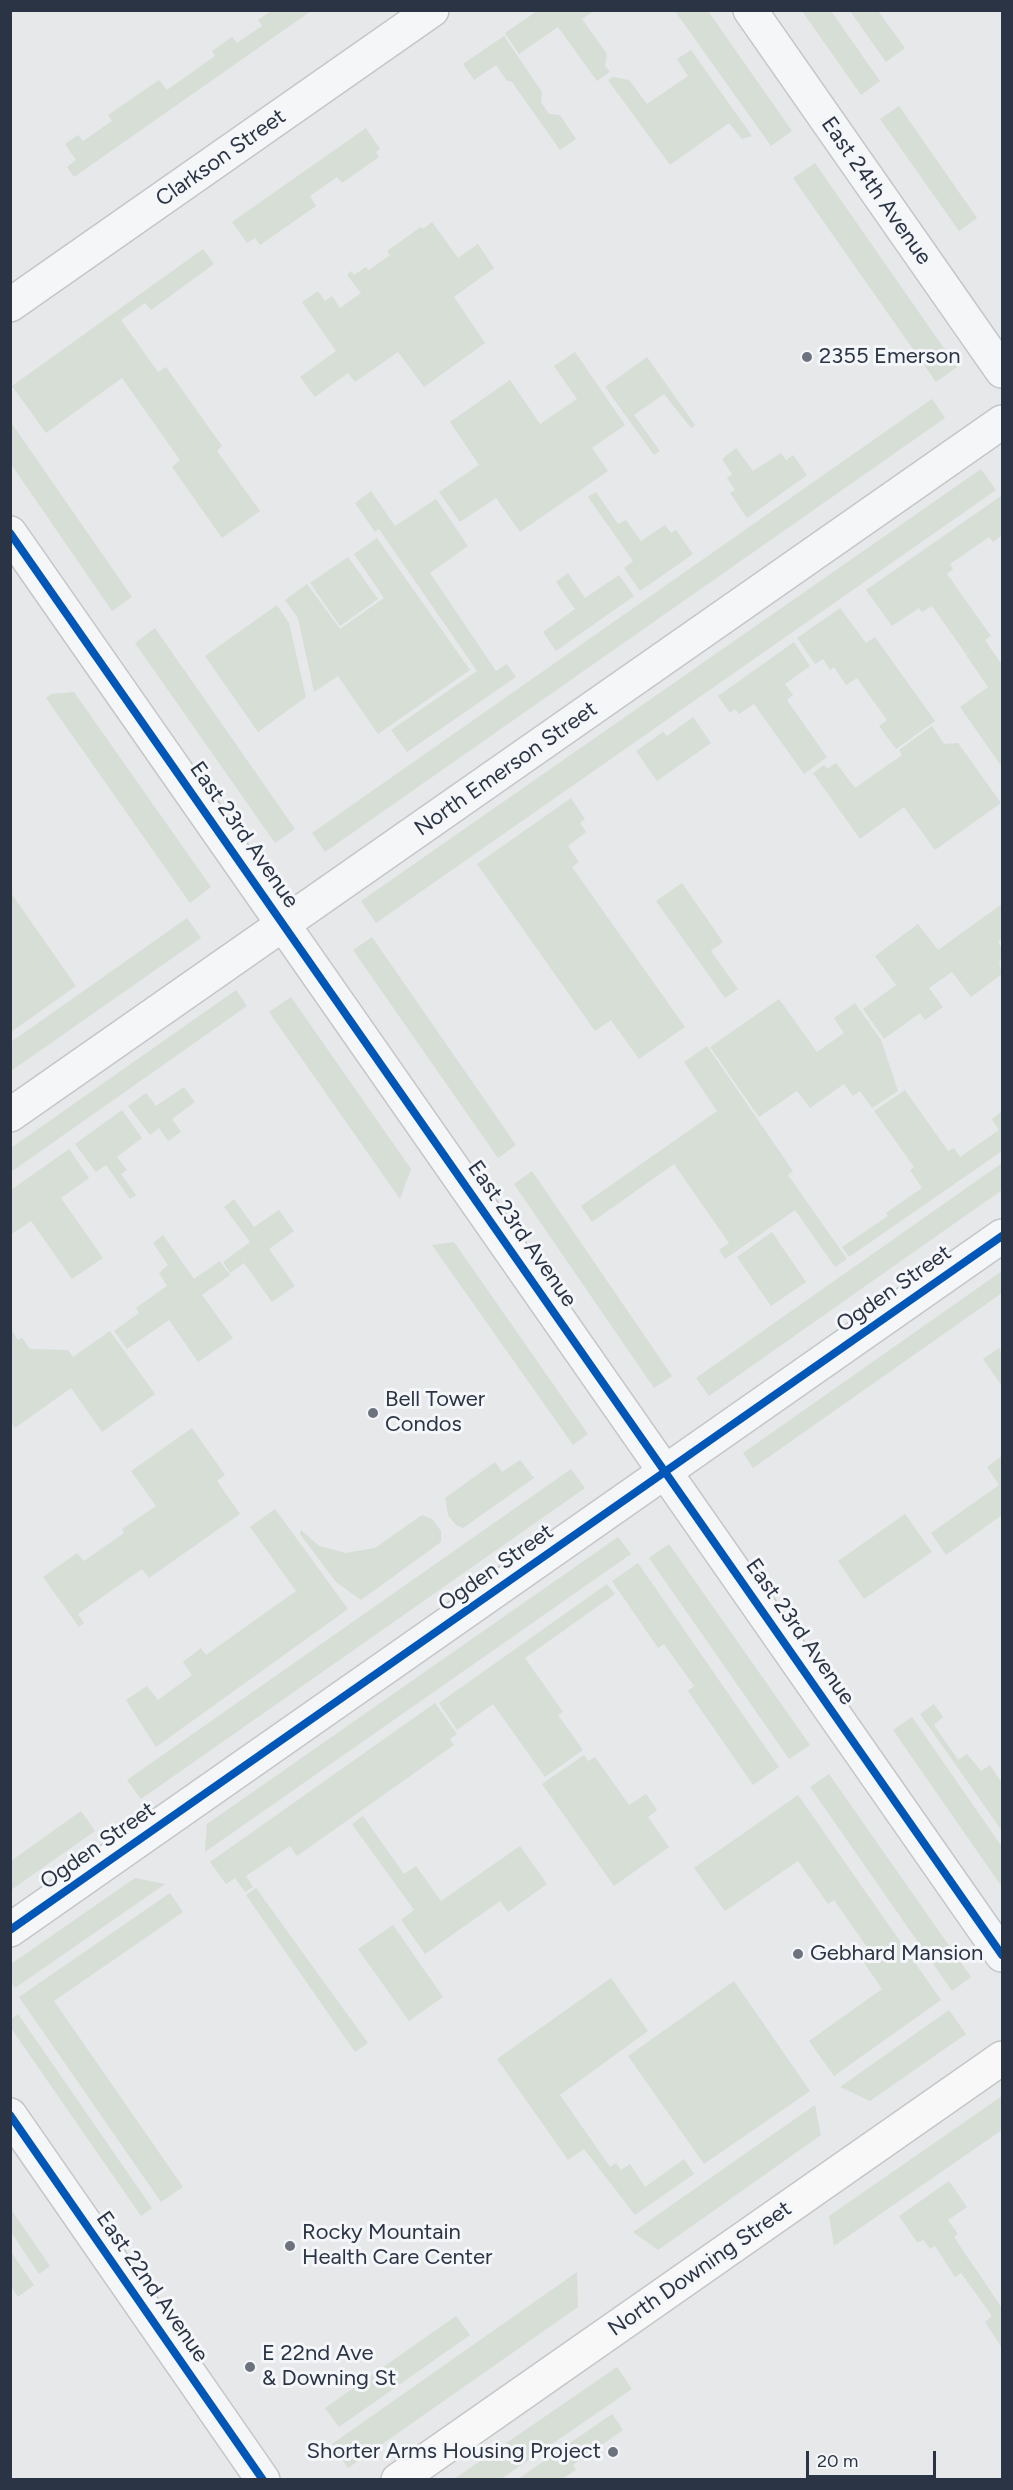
<!DOCTYPE html>
<style>
body{margin:0}
#map{position:relative;width:1013px;height:2490px;overflow:hidden;background:#e6e8ea;font-family:Figtree,sans-serif}
canvas{display:block}
.frame{position:absolute;inset:0;border:12px solid #2b3445;pointer-events:none}
.scale{position:absolute;left:806px;top:2451px;width:130px;height:27px;box-sizing:border-box;border:3px solid #2b3445;border-top:0;padding-left:8px;font-size:18px;line-height:21px;white-space:nowrap;color:#2b3445;-webkit-text-stroke:4px #f4f6f9;paint-order:stroke}
</style>
<div id="map">
<canvas width="1013" height="2490"></canvas>
<div class="frame"></div>
<div class="scale">20 m</div>
</div>
<script>
const c = document.querySelector('canvas').getContext('2d');
c.lineJoin = 'round';
function fillPath(path, color) { c.fillStyle = color; c.fill(path, 'evenodd'); }
const shape = rows => new Path2D(rows.map(r => 'M' + r).join(''));
function strokePath(path, color, width, dash) { c.strokeStyle = color; c.lineWidth = width; c.lineCap = dash ? 'butt' : 'round'; c.setLineDash(dash || []); c.stroke(path); }
function label(font, color, halo, rows, align = 'center') {
  c.font = font + ' Figtree,sans-serif'; c.lineWidth = 6; c.setLineDash([]); c.textBaseline = 'middle'; c.strokeStyle = halo; c.fillStyle = color; for (const [text, x, y, turn = 0] of rows) {
    c.save(); c.translate(x, y); c.rotate((+turn || 0) * Math.PI / 180); c.textAlign = isNaN(turn) ? turn : align; if (halo) c.strokeText(text, 0, 0); c.fillText(text, 0, 0); c.restore();
  }
}
const green = shape([
 [271,11,311,11,74,177,67,167,76,160,65,144,78,135,83,141,112,121,108,115,159,80,167,90,215,56,212,51,232,37,237,43,262,26,258,20],
 [537,11,594,11,582,19,607,54,605,66,610,72,597,81,558,27,519,54,505,33],
 [675,11,708,11,792,131,771,146],
 [802,11,831,11,880,81,861,95],
 [850,11,878,11,905,48,886,62],
 [504,36,542,92,541,102,549,114,560,115,576,139,560,150,512,82,507,81,496,65,474,80,463,64],
 [691,50,752,136,742,139,729,123,670,165,608,80,613,77,629,80,647,104,688,76,677,59],
 [899,106,977,218,959,231,880,119],
 [366,128,380,149,376,152,379,157,342,183,337,177,310,196,316,206,260,245,255,238,247,243,232,222],
 [815,163,957,367,936,382,793,178],
 [432,222,458,258,478,244,494,268,454,297,485,343,424,387,398,352,355,382,348,373,315,397,300,377,336,351,302,302,318,291,325,301,332,296,340,308,361,293,347,275,351,271,354,275,366,267,369,270,390,255,387,251,421,227,423,229],
 [203,249,214,264,151,310,145,303,121,320,158,372,166,367,222,446,217,451,260,511,222,538,172,467,180,460,122,378,46,433,12,386],
 [575,352,625,425,592,448,608,471,520,532,496,498,460,522,439,492,479,465,450,422,510,380,540,424,577,399,554,366],
 [647,357,695,425,691,428,664,394,634,415,660,451,654,455,605,387],
 [932,399,945,418,325,852,312,833],
 [10,421,132,597,112,611,11,464],
 [736,448,753,471,781,453,786,460,793,455,807,475,747,518,730,493,735,490,727,478,732,474,722,459],
 [981,469,996,490,376,923,361,901],
 [371,491,395,526,436,499,468,546,430,573,496,671,507,664,516,677,407,752,391,730,477,671,379,529,375,532,355,503],
 [596,492,618,524,626,520,641,541,665,525,671,533,676,530,693,554,640,591,624,568,633,561,588,497],
 [1001,496,1002,535,993,542,989,537,950,564,953,569,947,574,991,636,985,640,1002,665,1002,767,960,707,988,687,966,655,973,649,966,654,932,606,922,612,919,608,892,626,866,590],
 [377,538,470,670,378,734,338,676,314,692,298,618,285,600,307,584,340,629,384,598,354,554],
 [348,557,378,599,340,626,310,583],
 [568,573,585,598,619,575,634,596,556,651,543,632,575,609,556,582],
 [277,605,289,623,306,697,258,732,205,656],
 [840,608,866,643,875,637,935,721,896,749,879,726,887,720,857,678,846,685,834,667,830,670,823,659,815,664,797,638],
 [155,628,295,829,275,843,135,643],
 [794,642,810,666,785,684,793,695,787,700,827,757,804,774,754,704,739,714,735,709,730,713,718,696],
 [74,692,211,887,190,903,46,698,51,694],
 [693,717,711,743,657,781,636,751,663,732,667,736],
 [932,726,944,744,958,743,1001,803,935,850,904,807,860,839,813,773,824,765,827,769,836,763,855,788,902,755,899,750],
 [571,798,585,819,580,823,586,832,568,846,579,862,572,867,685,1027,639,1059,611,1020,595,1031,477,864],
 [682,883,723,942,711,951,738,989,725,998,656,901],
 [11,893,76,986,11,1032,10,1032],
 [1002,904,1002,938,998,942,1002,948,1002,959,999,962,1002,974,971,997,952,972,929,988,943,1007,925,1020,920,1013,884,1039,863,1009,896,985,875,956,918,924,938,950],
 [187,918,201,938,11,1071,11,1042],
 [372,937,516,1145,498,1158,353,950],
 [236,990,247,1006,11,1172,11,1148],
 [291,997,411,1169,400,1199,269,1012],
 [779,999,817,1052,844,1033,834,1018,855,1003,881,1040,898,1091,872,1108,860,1091,853,1096,844,1084,810,1108,797,1091,759,1117,710,1047],
 [707,1046,793,1171,788,1175,847,1259,835,1267,795,1210,725,1259,719,1250,729,1243,674,1164,592,1222,581,1206,717,1111,684,1062],
 [184,1087,195,1102,172,1119,181,1132,168,1141,159,1128,150,1135,128,1106,146,1093,156,1106],
 [905,1090,948,1151,954,1148,960,1157,999,1130,992,1119,1002,1111,1002,1151,849,1257,842,1247,888,1216,886,1213,922,1188,910,1170,914,1167,874,1111],
 [122,1110,142,1138,117,1157,127,1170,121,1174,136,1195,130,1199,106,1165,96,1172,75,1144],
 [69,1149,89,1178,61,1198,103,1258,72,1279,31,1221,10,1235,11,1190],
 [1002,1163,1002,1190,709,1396,696,1378],
 [532,1171,672,1376,654,1388,514,1184],
 [234,1199,254,1227,279,1210,294,1231,269,1249,295,1286,272,1302,244,1263,230,1273,223,1262,250,1242,224,1207],
 [772,1232,806,1282,771,1306,737,1257],
 [163,1235,194,1279,220,1261,230,1275,202,1295,233,1338,198,1362,169,1320,127,1349,114,1331,139,1313,136,1308,167,1286,159,1273,168,1265,153,1243],
 [454,1242,588,1434,573,1445,432,1245],
 [1002,1271,1002,1293,753,1468,743,1453],
 [11,1329,18,1340,22,1338,30,1349,68,1350,73,1357,110,1331,155,1394,102,1432,71,1388,15,1428,10,1421],
 [999,1348,1002,1354,1002,1386,983,1359],
 [192,1428,225,1475,217,1481,240,1514,149,1578,142,1569,78,1614,84,1623,79,1627,43,1577,77,1553,84,1561,124,1533,122,1529,156,1506,131,1471],
 [1002,1456,1002,1515,946,1555,931,1533,999,1485,987,1467],
 [520,1460,534,1478,463,1528,456,1525,448,1515,445,1498,495,1462,502,1472],
 [571,1469,585,1488,141,1799,127,1780],
 [275,1509,348,1609,156,1747,126,1700,147,1686,158,1700,192,1675,183,1662,201,1648,206,1655,296,1591,250,1527],
 [905,1514,932,1552,864,1599,838,1561],
 [422,1515,432,1519,441,1531,441,1542,361,1600,336,1582,300,1534,301,1530,319,1546,346,1553,375,1548],
 [618,1537,631,1554,205,1852,207,1824],
 [669,1544,810,1745,789,1759,649,1558],
 [638,1563,779,1767,753,1785,688,1691,694,1686,664,1644,658,1648,612,1581],
 [607,1584,615,1594,525,1658,563,1712,558,1715,583,1750,545,1777,493,1704,457,1730,439,1703],
 [435,1703,457,1734,450,1739,454,1745,297,1856,290,1846,246,1876,253,1887,245,1892,235,1878,226,1884,210,1862],
 [934,1704,943,1717,934,1725,958,1760,967,1754,981,1771,990,1765,1002,1783,1002,1831,920,1714],
 [912,1717,1002,1847,1002,1887,893,1730],
 [584,1755,588,1761,595,1757,629,1805,646,1794,657,1810,648,1817,669,1847,614,1886,542,1784],
 [829,1774,971,1977,952,1991,810,1787],
 [798,1795,941,2000,834,2076,809,2041,882,1989,860,1957,869,1950,834,1900,828,1904,798,1861,725,1911,694,1868],
 [81,1811,95,1831,11,1890,11,1861],
 [363,1816,404,1874,416,1866,441,1901,520,1846,547,1884,508,1912,500,1901,425,1954,401,1920,414,1910,352,1824],
 [135,1878,165,1884,15,1988,11,1981,11,1964],
 [256,1888,368,2043,355,2052,246,1895],
 [170,1893,183,1912,54,2001,183,2187,161,2202,19,1997],
 [393,1925,443,1997,409,2021,358,1949],
 [611,1978,648,2031,560,2095,610,2167,616,2163,621,2170,630,2164,645,2187,684,2159,694,2174,635,2215,584,2149,568,2160,497,2059],
 [734,1981,810,2091,704,2164,628,2056],
 [949,2010,966,2034,870,2101,840,2087],
 [18,2014,152,2208,141,2216,11,2028,11,2019],
 [1002,2096,1002,2130,834,2246,829,2216],
 [815,2105,821,2135,658,2250,633,2232],
 [949,2181,967,2207,948,2220,958,2234,954,2237,1002,2308,1002,2348,985,2322,992,2316,961,2273,955,2277,935,2246,930,2249,924,2240,917,2242,899,2216],
 [10,2208,50,2266,39,2274,11,2232],
 [11,2252,34,2285,18,2297,11,2286],
 [577,2272,578,2307,348,2468,332,2444],
 [456,2316,470,2335,339,2427,325,2408],
 [617,2367,632,2389,501,2479,454,2479],
 [612,2414,623,2430,573,2465,576,2470,562,2479,518,2479]
]);
const minor = shape([
 [750,10,1002,371],
 [10,305,432,10],
 [10,1115,1002,422],
 [10,1930,1002,1236]
]);
const tertiary = shape([
 [10,533,1002,1955],
 [10,2115,263,2480]
]);
const secondary = shape([
 [398,2480,1002,2058]
]);
const cycleway = shape([
 [10,533,1002,1955],
 [10,1930,1002,1236],
 [10,2115,263,2480]
]);
const markers = [
 [807,357,6,"#6c737f"],
 [373,1413,6,"#6c737f"],
 [798,1954,6,"#6c737f"],
 [290,2246,6,"#6c737f"],
 [250,2367,6,"#6c737f"],
 [613,2452,6,"#6c737f"]
];
const streetNames = [
 ["Clarkson Street",221,158,-35],
 ["East 24th Avenue",876,191,55],
 ["North Emerson Street",506,769,-35],
 ["East 23rd Avenue",244,835,55],
 ["East 23rd Avenue",522,1234,55],
 ["Ogden Street",894,1289,-35],
 ["Ogden Street",496,1568,-35],
 ["East 23rd Avenue",800,1632,55],
 ["Ogden Street",98,1846,-35],
 ["North Downing Street",700,2269,-35],
 ["East 22nd Avenue",152,2287,55]
];
const poiNames = [
 ["2355 Emerson",819,357],
 ["Bell Tower",385,1400],
 ["Condos",385,1425],
 ["Gebhard Mansion",810,1954],
 ["Rocky Mountain",302,2233],
 ["Health Care Center",302,2258],
 ["E 22nd Ave",262,2354],
 ["& Downing St",262,2379],
 ["Shorter Arms Housing Project",601,2452,"right"]
];
fillPath(green, '#d6ded6');
strokePath(minor, '#c4c6c8', 36);
strokePath(tertiary, '#c4c6c8', 36);
strokePath(secondary, '#c4c6c8', 36);
strokePath(minor, '#f5f6f7', 33);
strokePath(tertiary, '#f5f6f7', 33);
strokePath(secondary, '#f8f8f8', 33);
strokePath(cycleway, '#0057b8', 8);
for (const [x, y, r, color] of markers) { const dot = new Path2D(); dot.arc(x, y, r, 0, 2 * Math.PI); c.fillStyle = color; c.fill(dot); strokePath(dot, '#f4f6f9', 2); }
label('22px', '#2b3445', '#f4f6f9', streetNames);
label('22px', '#2b3445', '#f4f6f9', poiNames, 'left');
</script>
